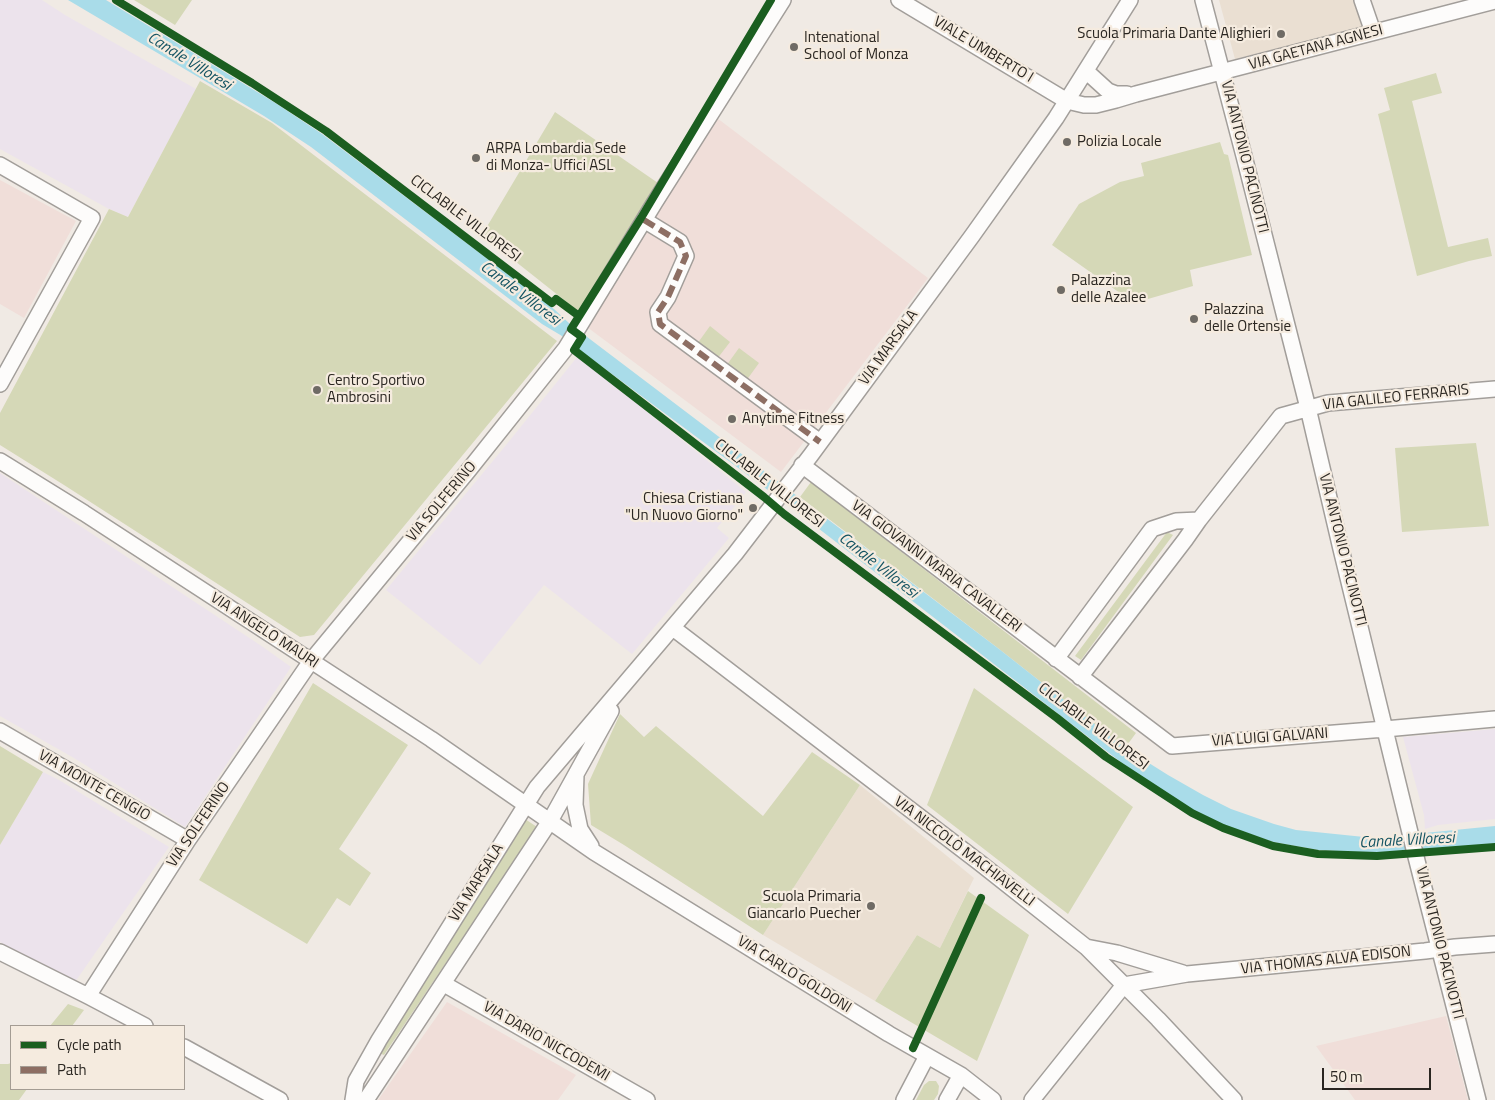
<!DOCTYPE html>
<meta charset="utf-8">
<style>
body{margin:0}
#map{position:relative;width:1495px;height:1100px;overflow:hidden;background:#f0eae4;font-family:"Titillium Web",sans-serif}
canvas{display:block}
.legend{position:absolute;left:10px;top:1025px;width:175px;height:65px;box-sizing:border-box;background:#f5ebdf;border:1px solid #a49c93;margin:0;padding:6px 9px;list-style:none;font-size:15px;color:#2a2621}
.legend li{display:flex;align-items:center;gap:10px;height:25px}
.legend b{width:25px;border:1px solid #a49c93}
.scale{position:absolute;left:1322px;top:1068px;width:109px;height:22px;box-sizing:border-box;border:2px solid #2a2621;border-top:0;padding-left:6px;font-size:15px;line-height:18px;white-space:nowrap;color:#2a2621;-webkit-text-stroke:4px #f5ebdf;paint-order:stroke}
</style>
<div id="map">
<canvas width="1495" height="1100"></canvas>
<ul class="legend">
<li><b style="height:6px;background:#1b5e20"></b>Cycle path</li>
<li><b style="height:6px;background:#8d6e63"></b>Path</li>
</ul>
<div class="scale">50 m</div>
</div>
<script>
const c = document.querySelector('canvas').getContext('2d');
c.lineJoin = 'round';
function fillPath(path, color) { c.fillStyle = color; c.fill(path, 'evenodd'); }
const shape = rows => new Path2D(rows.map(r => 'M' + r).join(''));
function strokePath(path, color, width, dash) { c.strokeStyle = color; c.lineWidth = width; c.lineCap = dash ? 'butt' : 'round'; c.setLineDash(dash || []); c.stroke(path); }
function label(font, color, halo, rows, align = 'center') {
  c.font = font + ' "Titillium Web",sans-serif'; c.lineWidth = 4.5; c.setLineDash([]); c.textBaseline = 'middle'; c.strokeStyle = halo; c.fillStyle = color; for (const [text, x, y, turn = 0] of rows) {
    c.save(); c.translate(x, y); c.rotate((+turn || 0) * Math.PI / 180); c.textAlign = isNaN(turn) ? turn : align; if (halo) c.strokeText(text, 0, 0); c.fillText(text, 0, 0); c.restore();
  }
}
const commercial = shape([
 [717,118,928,278,781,472,587,327],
 [0,180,76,221,24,318,0,304],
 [447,1002,509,1037,576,1075,558,1100,378,1100],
 [1446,1016,1468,1100,1355,1100,1316,1046]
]);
const industrial = shape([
 [0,0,42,0,65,15,196,89,128,217,109,209,0,149],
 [578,356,746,492,717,528,729,538,632,654,544,585,480,665,386,590,502,450],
 [0,473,263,647,291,667,185,827,74,758,0,716],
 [1495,729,1495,819,1438,825,1425,829,1424,815,1403,737],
 [43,772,59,780,169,847,75,982,13,950,0,942,0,845]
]);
const built = shape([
 [1219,0,1355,0,1365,27,1235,59],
 [860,785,974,878,940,948,917,935,875,1001,763,935]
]);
const green = shape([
 [134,0,192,0,175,25],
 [1436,73,1442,93,1412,101,1448,247,1488,238,1492,256,1469,261,1417,276,1378,114,1390,110,1384,88],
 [200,81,272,123,557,341,314,635,300,637,64,485,0,445,0,413,109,209,128,217],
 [555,112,658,183,578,311,482,235],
 [1220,142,1224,154,1228,155,1252,255,1190,270,1193,286,1141,301,1127,298,1052,245,1079,204,1120,182,1144,176,1141,163],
 [710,326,730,342,717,359,697,344],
 [739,348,759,363,746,381,726,366],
 [1476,443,1489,526,1402,532,1395,448],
 [811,482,1136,733,1125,748,999,649,800,497],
 [1167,532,1173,535,1081,660,1075,656],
 [313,683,408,745,339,849,371,873,350,906,337,898,307,944,199,880],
 [974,688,1133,807,1068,914,927,805],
 [620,714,644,737,656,726,763,816,812,752,860,785,763,935,624,845,591,825,588,784],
 [0,746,43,772,0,845],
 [525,819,537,827,384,1055,379,1053],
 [968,891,1029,935,977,1061,875,1001,917,935,940,948],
 [68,1004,84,1010,72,1026,50,1026],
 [11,1063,11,1089,27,1089,19,1100,0,1100,0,1064,8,1064],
 [929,1081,936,1081,939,1086,938,1094,934,1100,916,1100,924,1085]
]);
const water = shape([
 [68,0,106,0,277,104,322,134,554,309,570,324,999,649,1125,748,1168,775,1203,795,1231,809,1274,824,1296,830,1374,838,1495,826,1495,844,1419,851,1375,853,1318,850,1273,842,1224,825,1194,811,1159,789,1122,763,792,508,581,351,562,336,542,324,311,147,264,116]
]);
const minor = shape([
 [899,0,1067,101,1084,105,1096,105,1116,100,1136,94,1495,1],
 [1203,0,1244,156,1308,408,1341,549,1415,853,1478,1100],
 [1362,0,1373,32],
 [1086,71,1108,91,1116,94,1127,94],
 [0,165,92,218,0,384],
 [644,220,680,242,686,256,668,297,658,312,660,324,820,442],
 [0,461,84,513,431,739,594,852,889,1034,961,1075,993,1100],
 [802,465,1172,746,1385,729,1495,719],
 [673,628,980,863,1086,947,1158,1019,1234,1100],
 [1056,659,1152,529,1176,521,1199,520],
 [1080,677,1185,540,1199,520,1281,416,1328,403,1495,389],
 [0,731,188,840],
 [576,775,575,805,580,829,591,846],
 [1086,947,1117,953,1183,973],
 [0,952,88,996,145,1026],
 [444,984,647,1100],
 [88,996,188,840,311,661,468,471,566,348,655,202,783,0],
 [184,1047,280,1100],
 [353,1100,356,1081,379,1040,537,787,735,554,811,455,972,236,1056,118,1130,0],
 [366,1100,550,821,611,711],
 [904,1100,927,1056],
 [947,1100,961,1075],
 [1032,1100,1124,985,1187,974,1425,951,1455,947,1495,944]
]);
const quiet = shape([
 [644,220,680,242,686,256,668,297,658,312,660,324,820,442]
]);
const cycleway = shape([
 [116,0,252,83,326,131,552,303,556,299,579,316],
 [771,0,641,218,571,329,582,337,574,350,764,497,784,514,1057,718,1106,757,1192,813,1223,828,1273,846,1318,854,1377,856,1495,847],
 [913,1048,981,898]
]);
const markers = [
 [1281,34,5,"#6f6b65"],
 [794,47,5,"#6f6b65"],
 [1067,142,5,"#6f6b65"],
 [476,158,5,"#6f6b65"],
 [1061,290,5,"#6f6b65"],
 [1194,319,5,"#6f6b65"],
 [317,390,5,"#6f6b65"],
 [732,419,5,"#6f6b65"],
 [753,508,5,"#6f6b65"],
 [871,906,5,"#6f6b65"]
];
const poiNames = [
 ["Scuola Primaria Dante Alighieri",1271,34,"right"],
 ["Intenational",804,38],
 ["School of Monza",804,55],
 ["Polizia Locale",1077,142],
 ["ARPA Lombardia Sede",486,149],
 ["di Monza- Uffici ASL",486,166],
 ["Palazzina",1071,281],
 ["delle Azalee",1071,298],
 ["Palazzina",1204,310],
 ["delle Ortensie",1204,327],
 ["Centro Sportivo",327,381],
 ["Ambrosini",327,398],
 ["Anytime Fitness",742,419],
 ["Chiesa Cristiana",743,499,"right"],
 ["\"Un Nuovo Giorno\"",743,516,"right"],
 ["Scuola Primaria",861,897,"right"],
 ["Giancarlo Puecher",861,914,"right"]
];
const streetNames = [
 ["VIA GAETANA AGNESI",1316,48,-15],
 ["VIALE UMBERTO I",983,50,31],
 ["VIA ANTONIO PACINOTTI",1244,157,76],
 ["CICLABILE VILLORESI",465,219,37],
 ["VIA MARSALA",889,348,-54],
 ["VIA GALILEO FERRARIS",1396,398,-6],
 ["CICLABILE VILLORESI",769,484,38],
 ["VIA SOLFERINO",442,502,-50],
 ["VIA ANTONIO PACINOTTI",1342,550,76],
 ["VIA GIOVANNI MARIA CAVALLERI",936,567,37],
 ["VIA ANGELO MAURI",264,631,33],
 ["CICLABILE VILLORESI",1093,727,37],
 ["VIA LUIGI GALVANI",1270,738,-4],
 ["VIA MONTE CENGIO",94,786,30],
 ["VIA SOLFERINO",199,825,-56],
 ["VIA NICCOLÒ MACHIAVELLI",964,852,37],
 ["VIA MARSALA",477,883,-58],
 ["VIA ANTONIO PACINOTTI",1439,943,76],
 ["VIA THOMAS ALVA EDISON",1326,961,-6],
 ["VIA CARLO GOLDONI",794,975,32],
 ["VIA DARIO NICCODEMI",546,1042,30]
];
const waterNames = [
 ["Canale Villoresi",189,62,32],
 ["Canale Villoresi",520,294,37],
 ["Canale Villoresi",878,566,38],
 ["Canale Villoresi",1407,841,-3]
];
fillPath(commercial, '#f0ded9');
fillPath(industrial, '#ece3ec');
fillPath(built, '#eadfd2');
fillPath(green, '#d5d8b7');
fillPath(water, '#a9dce9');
strokePath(minor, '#a29e9a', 18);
strokePath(minor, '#fdfcfb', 15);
strokePath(quiet, '#8d6e63', 6, [12, 6]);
strokePath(cycleway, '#1b5e20', 8);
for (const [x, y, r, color] of markers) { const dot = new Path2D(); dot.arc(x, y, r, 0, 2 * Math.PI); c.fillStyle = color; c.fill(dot); strokePath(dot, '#f5ebdf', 2); }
label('15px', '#2a2621', '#f5ebdf', poiNames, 'left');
label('15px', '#2a2621', '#f5ebdf', streetNames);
label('italic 16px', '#135362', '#f5ebdf', waterNames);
</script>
